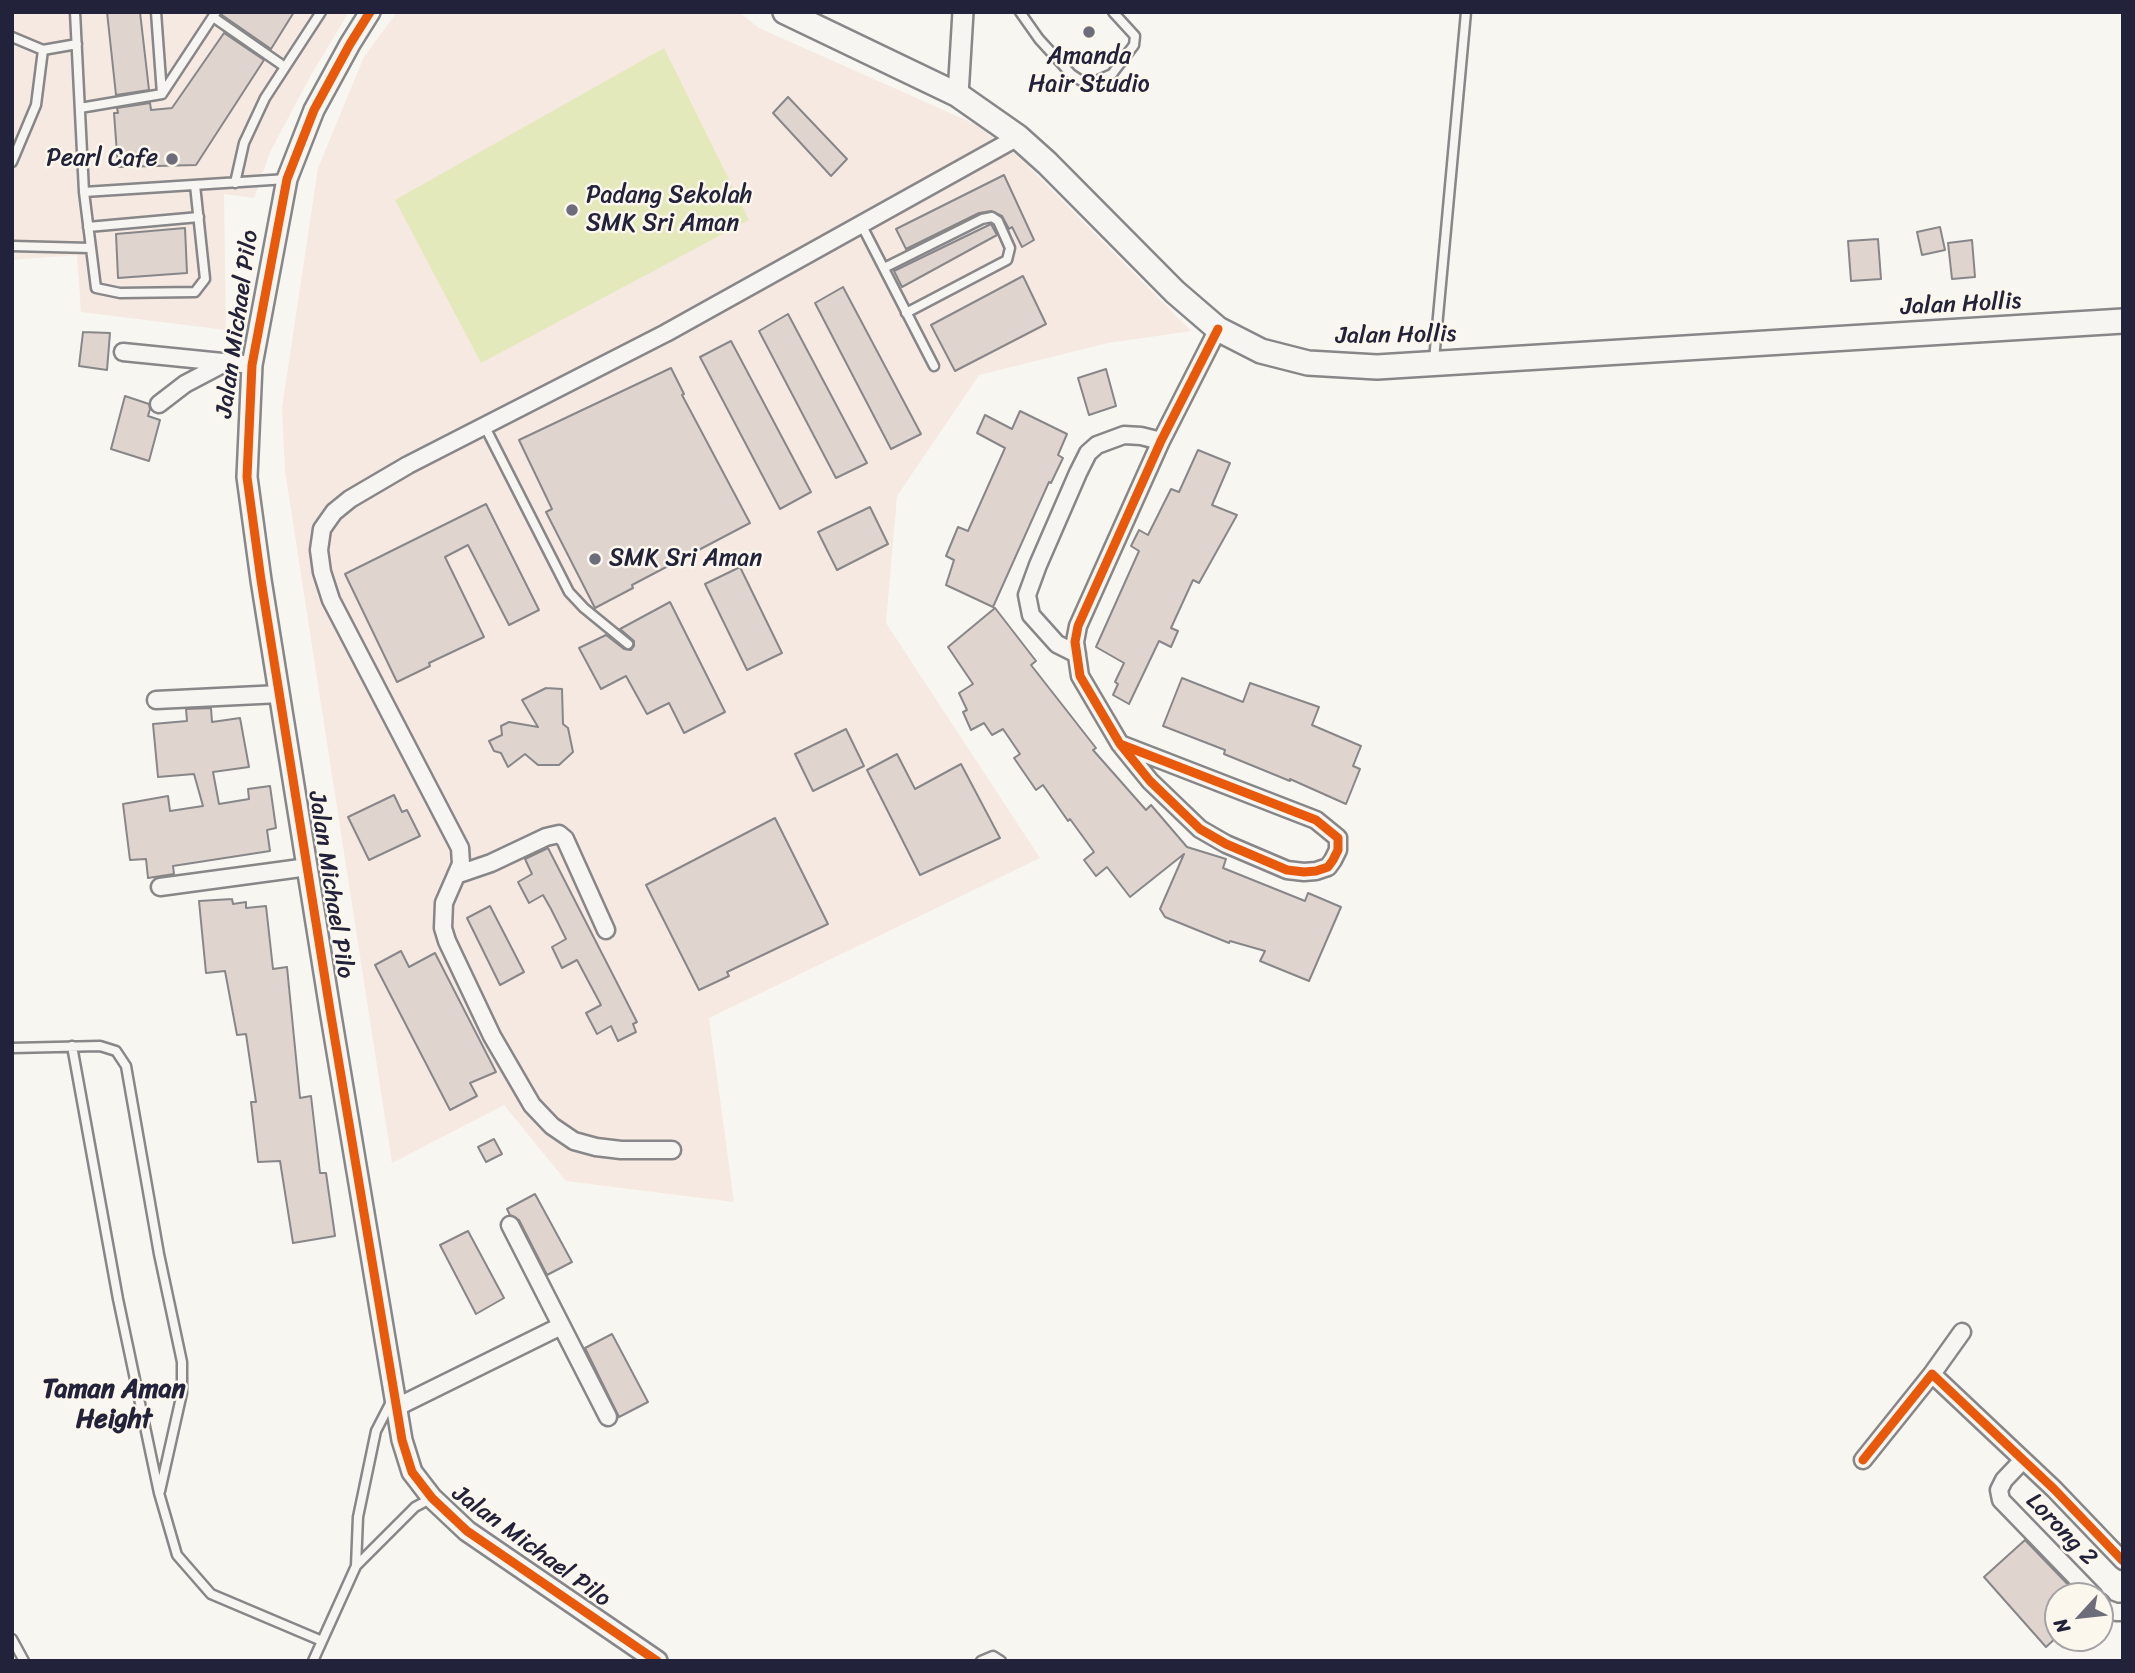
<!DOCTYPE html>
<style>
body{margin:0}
#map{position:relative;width:2135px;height:1673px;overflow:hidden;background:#f8f6f0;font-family:Sriracha,sans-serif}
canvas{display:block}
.frame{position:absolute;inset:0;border:14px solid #22223b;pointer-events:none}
.north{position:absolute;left:2044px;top:1582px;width:70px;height:70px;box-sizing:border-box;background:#fbf7ec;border:2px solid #a4a2a5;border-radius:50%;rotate:243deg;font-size:19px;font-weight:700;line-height:28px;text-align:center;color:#22223b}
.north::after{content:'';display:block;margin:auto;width:24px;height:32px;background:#6d6c7a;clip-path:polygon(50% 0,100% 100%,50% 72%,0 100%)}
</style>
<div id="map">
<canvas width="2135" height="1673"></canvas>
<div class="frame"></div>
<div class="north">N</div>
</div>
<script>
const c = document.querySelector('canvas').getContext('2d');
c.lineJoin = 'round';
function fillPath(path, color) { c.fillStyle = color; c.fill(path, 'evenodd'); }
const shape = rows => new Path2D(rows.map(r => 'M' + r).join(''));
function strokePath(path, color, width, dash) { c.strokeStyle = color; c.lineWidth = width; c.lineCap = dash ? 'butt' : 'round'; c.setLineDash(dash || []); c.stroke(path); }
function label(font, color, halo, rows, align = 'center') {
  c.font = font + ' Sriracha,sans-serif'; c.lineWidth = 5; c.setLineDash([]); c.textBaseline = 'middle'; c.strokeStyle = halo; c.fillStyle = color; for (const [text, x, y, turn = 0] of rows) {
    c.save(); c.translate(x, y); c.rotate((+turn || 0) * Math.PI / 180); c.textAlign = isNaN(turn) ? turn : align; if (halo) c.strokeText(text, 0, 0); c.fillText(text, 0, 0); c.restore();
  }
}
const built = shape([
 [12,12,349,12,311,75,270,152,254,198,224,194,226,330,81,312,77,255,12,260],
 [397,12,739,12,759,28,977,125,1020,158,1191,331,1108,343,979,375,897,496,886,623,1040,858,709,1018,734,1202,566,1181,504,1105,392,1163,285,471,282,408,318,168,364,57]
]);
const green = shape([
 [664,48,749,220,481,363,395,200]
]);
const building = shape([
 [107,12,140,12,149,90,116,95,107,12],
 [222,12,294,12,271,49,222,15,222,12],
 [224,33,264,60,196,165,118,167,114,113,118,113,117,108,150,103,151,110,172,108,224,33],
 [788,97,847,159,831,176,773,113,788,97],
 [1004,175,1034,240,1022,247,1012,227,1009,229,1002,216,991,211,979,213,906,249,896,229,1004,175],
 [991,224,997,235,902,287,894,271,991,224],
 [1940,227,1945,250,1922,255,1917,232,1940,227],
 [185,228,187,273,118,278,116,234,185,228],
 [1878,239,1881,279,1851,281,1848,241,1878,239],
 [1972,240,1975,277,1952,279,1948,243,1972,240],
 [1023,276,1046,324,955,371,931,325,1023,276],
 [843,287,921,434,891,449,815,303,843,287],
 [788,314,867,463,836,478,759,331,788,314],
 [83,332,110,333,107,370,79,366,83,332],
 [731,341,811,492,780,509,700,357,731,341],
 [671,368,684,394,682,395,750,523,632,585,633,588,595,608,546,512,552,509,519,440,671,368],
 [1106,369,1116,406,1089,415,1078,378,1106,369],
 [125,396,149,404,150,409,148,416,160,420,149,461,111,449,125,396],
 [1020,411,1067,434,1058,455,1063,458,1051,483,1049,482,993,607,946,585,954,560,946,556,958,527,968,531,1005,448,977,433,985,415,1012,429,1020,411],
 [1198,450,1230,463,1212,505,1237,515,1199,583,1193,580,1171,628,1178,631,1171,647,1159,641,1129,704,1113,695,1118,684,1115,682,1124,663,1096,647,1139,551,1131,546,1139,530,1148,535,1171,489,1179,492,1198,450],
 [486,504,539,610,509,625,468,545,445,557,484,637,429,663,430,666,397,682,345,574,486,504],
 [870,507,888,544,837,570,818,532,870,507],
 [740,567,782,653,747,670,705,584,740,567],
 [670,602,725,712,684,733,669,703,647,714,626,676,601,689,579,648,606,635,624,649,631,650,634,646,634,641,620,629,670,602],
 [995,608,1036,661,1031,665,1096,748,1093,750,1146,810,1151,805,1187,847,1226,859,1223,868,1305,901,1308,893,1341,907,1309,981,1260,961,1265,951,1230,941,1229,943,1165,917,1160,909,1184,854,1130,897,1107,867,1096,876,1084,860,1094,852,1070,819,1068,821,1043,785,1036,790,1014,758,1020,754,1003,729,992,735,984,723,971,730,963,712,967,710,959,693,973,684,948,647,995,608],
 [1182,678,1243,702,1250,683,1319,707,1312,725,1361,746,1353,766,1360,769,1346,804,1290,779,1290,781,1224,754,1225,750,1163,726,1182,678],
 [546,688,562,689,563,724,568,728,573,752,559,765,538,765,525,754,508,767,501,753,494,751,489,741,502,735,501,726,509,722,538,727,522,700,546,688],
 [211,708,212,722,240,718,249,767,213,772,219,804,249,799,248,789,270,786,276,828,267,830,270,851,173,866,174,874,148,878,146,859,130,860,123,804,168,796,170,811,203,806,194,774,158,777,153,724,187,721,186,709,211,708],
 [846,729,864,766,813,791,795,754,846,729],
 [897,754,915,789,961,764,1000,838,920,875,867,770,897,754],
 [394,795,402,812,407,810,420,836,369,860,348,817,394,795],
 [775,818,828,924,727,972,729,976,699,990,646,885,775,818],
 [548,848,637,1022,633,1024,636,1032,618,1041,611,1026,597,1034,586,1013,601,1005,577,960,562,968,552,947,566,939,551,909,543,895,529,903,518,882,532,874,525,859,548,848],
 [232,899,233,904,246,902,246,908,266,906,273,969,287,967,300,1098,311,1096,320,1173,326,1173,335,1236,293,1243,280,1161,258,1162,251,1102,256,1102,246,1034,237,1035,225,971,206,973,199,901,232,899],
 [490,906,524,972,500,985,467,918,490,906],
 [401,951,409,967,435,953,496,1072,470,1083,477,1096,450,1110,375,965,401,951],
 [494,1139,502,1154,486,1162,478,1147,494,1139],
 [535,1194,572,1262,547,1275,519,1220,510,1215,507,1209,535,1194],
 [468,1231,504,1298,476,1314,440,1245,468,1231],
 [612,1334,648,1402,619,1417,585,1348,612,1334],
 [2025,1540,2079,1596,2058,1596,2058,1636,2046,1647,1984,1577,2025,1540]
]);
const service = shape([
 [75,12,84,192,287,179],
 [156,12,162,94],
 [1020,12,1039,39,1071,74,1083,82,1096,81,1112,74,1134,45,1135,36,1113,12],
 [213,17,285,67],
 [12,37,43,50,77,44],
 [80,108,162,94,216,12],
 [12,162,36,105,43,50],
 [235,183,244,143,265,98,321,12],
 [84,192,96,288,120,293,195,292,205,279,195,185],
 [861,224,934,366],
 [88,227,199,217],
 [12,246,90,248],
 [884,268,982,219,992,217,998,221,1010,248,1007,260,906,313],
 [1434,360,1466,12],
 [484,425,569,592,584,608,628,644],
 [72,1046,118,1299,159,1493,177,1555,211,1594,322,1641],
 [12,1048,100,1046,116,1051,126,1066,159,1254,182,1362,182,1393,160,1491],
 [392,1400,376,1431,358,1517,356,1566,415,1507,432,1498],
 [12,1639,24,1661],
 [313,1661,356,1566],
 [981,1661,993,1656,1001,1661]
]);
const minor = shape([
 [123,352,252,365],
 [159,404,185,384,221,365],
 [1077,654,1057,644,1031,615,1027,595,1038,565,1078,473,1088,453,1097,445,1124,435,1141,436,1161,441],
 [156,700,280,694],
 [1120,744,1316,820,1338,838,1338,850,1333,860,1328,867,1316,871,1304,872,1287,870,1226,844,1200,829,1150,781,1120,744,1080,676,1075,642,1078,626,1161,441,1218,329],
 [456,875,491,863,546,837,559,834,565,839,606,930],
 [160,887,308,867],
 [672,1150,621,1150,596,1147,574,1141,552,1126,532,1105,492,1036,447,941,443,928,444,903,461,864,460,848,331,600,322,572,319,550,322,529,334,512,350,499,408,465,666,333,1018,137],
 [510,1225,608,1417],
 [1932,1374,1962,1332],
 [397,1407,561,1326],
 [1863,1460,1932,1374,2054,1489,2123,1561],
 [2023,1460,2004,1480,1999,1490,2001,1500,2094,1596],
 [2100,1602,2105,1608,2116,1612,2123,1612]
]);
const tertiary = shape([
 [370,12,350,44,314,110,287,179,252,365,247,477,261,580,330,1010,402,1440,412,1472,432,1498,467,1531,657,1661],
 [958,95,963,12]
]);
const secondary = shape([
 [785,12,958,95,1018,137,1047,163,1175,292,1218,329,1261,351,1308,363,1377,367,2123,321]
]);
const cycleway = shape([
 [370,12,350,44,314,110,287,179,252,365,247,477,261,580,330,1010,402,1440,412,1472,432,1498,467,1531,657,1661],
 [1120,744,1316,820,1338,838,1338,850,1333,860,1328,867,1316,871,1304,872,1287,870,1226,844,1200,829,1150,781,1120,744,1080,676,1075,642,1078,626,1161,441,1218,329],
 [1863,1460,1932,1374,2054,1489,2123,1561]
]);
const markers = [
 [1089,32,7,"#6d6c7a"],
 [172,159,7,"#6d6c7a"],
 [572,210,7,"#6d6c7a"],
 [595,559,7,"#6d6c7a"]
];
const poiNames = [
 ["Amanda",1089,57,"center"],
 ["Hair Studio",1089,85,"center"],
 ["Pearl Cafe",158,159,"right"],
 ["Padang Sekolah",586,196],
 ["SMK Sri Aman",586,224],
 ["SMK Sri Aman",609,559]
];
const streetNames = [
 ["Jalan Hollis",1961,305,-3],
 ["Jalan Michael Pilo",238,324,-82],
 ["Jalan Hollis",1396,336,-1],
 ["Jalan Michael Pilo",330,885,81],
 ["Lorong 2",2061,1530,46],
 ["Jalan Michael Pilo",531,1547,36]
];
const neighbourhoodNames = [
 ["Taman Aman",114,1390],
 ["Height",114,1420]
];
fillPath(built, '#f6e9e1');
fillPath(green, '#e4e9bc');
fillPath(building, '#e0d4cf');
strokePath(building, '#878688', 2);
strokePath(service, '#878688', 13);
strokePath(minor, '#878688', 21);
strokePath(tertiary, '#878688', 24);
strokePath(secondary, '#878688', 28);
strokePath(service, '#f6f5f1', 8);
strokePath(minor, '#f6f5f1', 16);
strokePath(tertiary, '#f6f5f1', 19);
strokePath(secondary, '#f6f5f1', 23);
strokePath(cycleway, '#e8590c', 9);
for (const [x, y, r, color] of markers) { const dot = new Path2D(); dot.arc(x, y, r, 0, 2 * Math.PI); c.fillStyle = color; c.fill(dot); strokePath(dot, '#fbf7ec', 2.5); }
label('24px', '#22223b', '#fbf7ec', poiNames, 'left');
label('24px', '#22223b', '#fbf7ec', streetNames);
label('bold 26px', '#22223b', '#fbf7ec', neighbourhoodNames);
</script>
